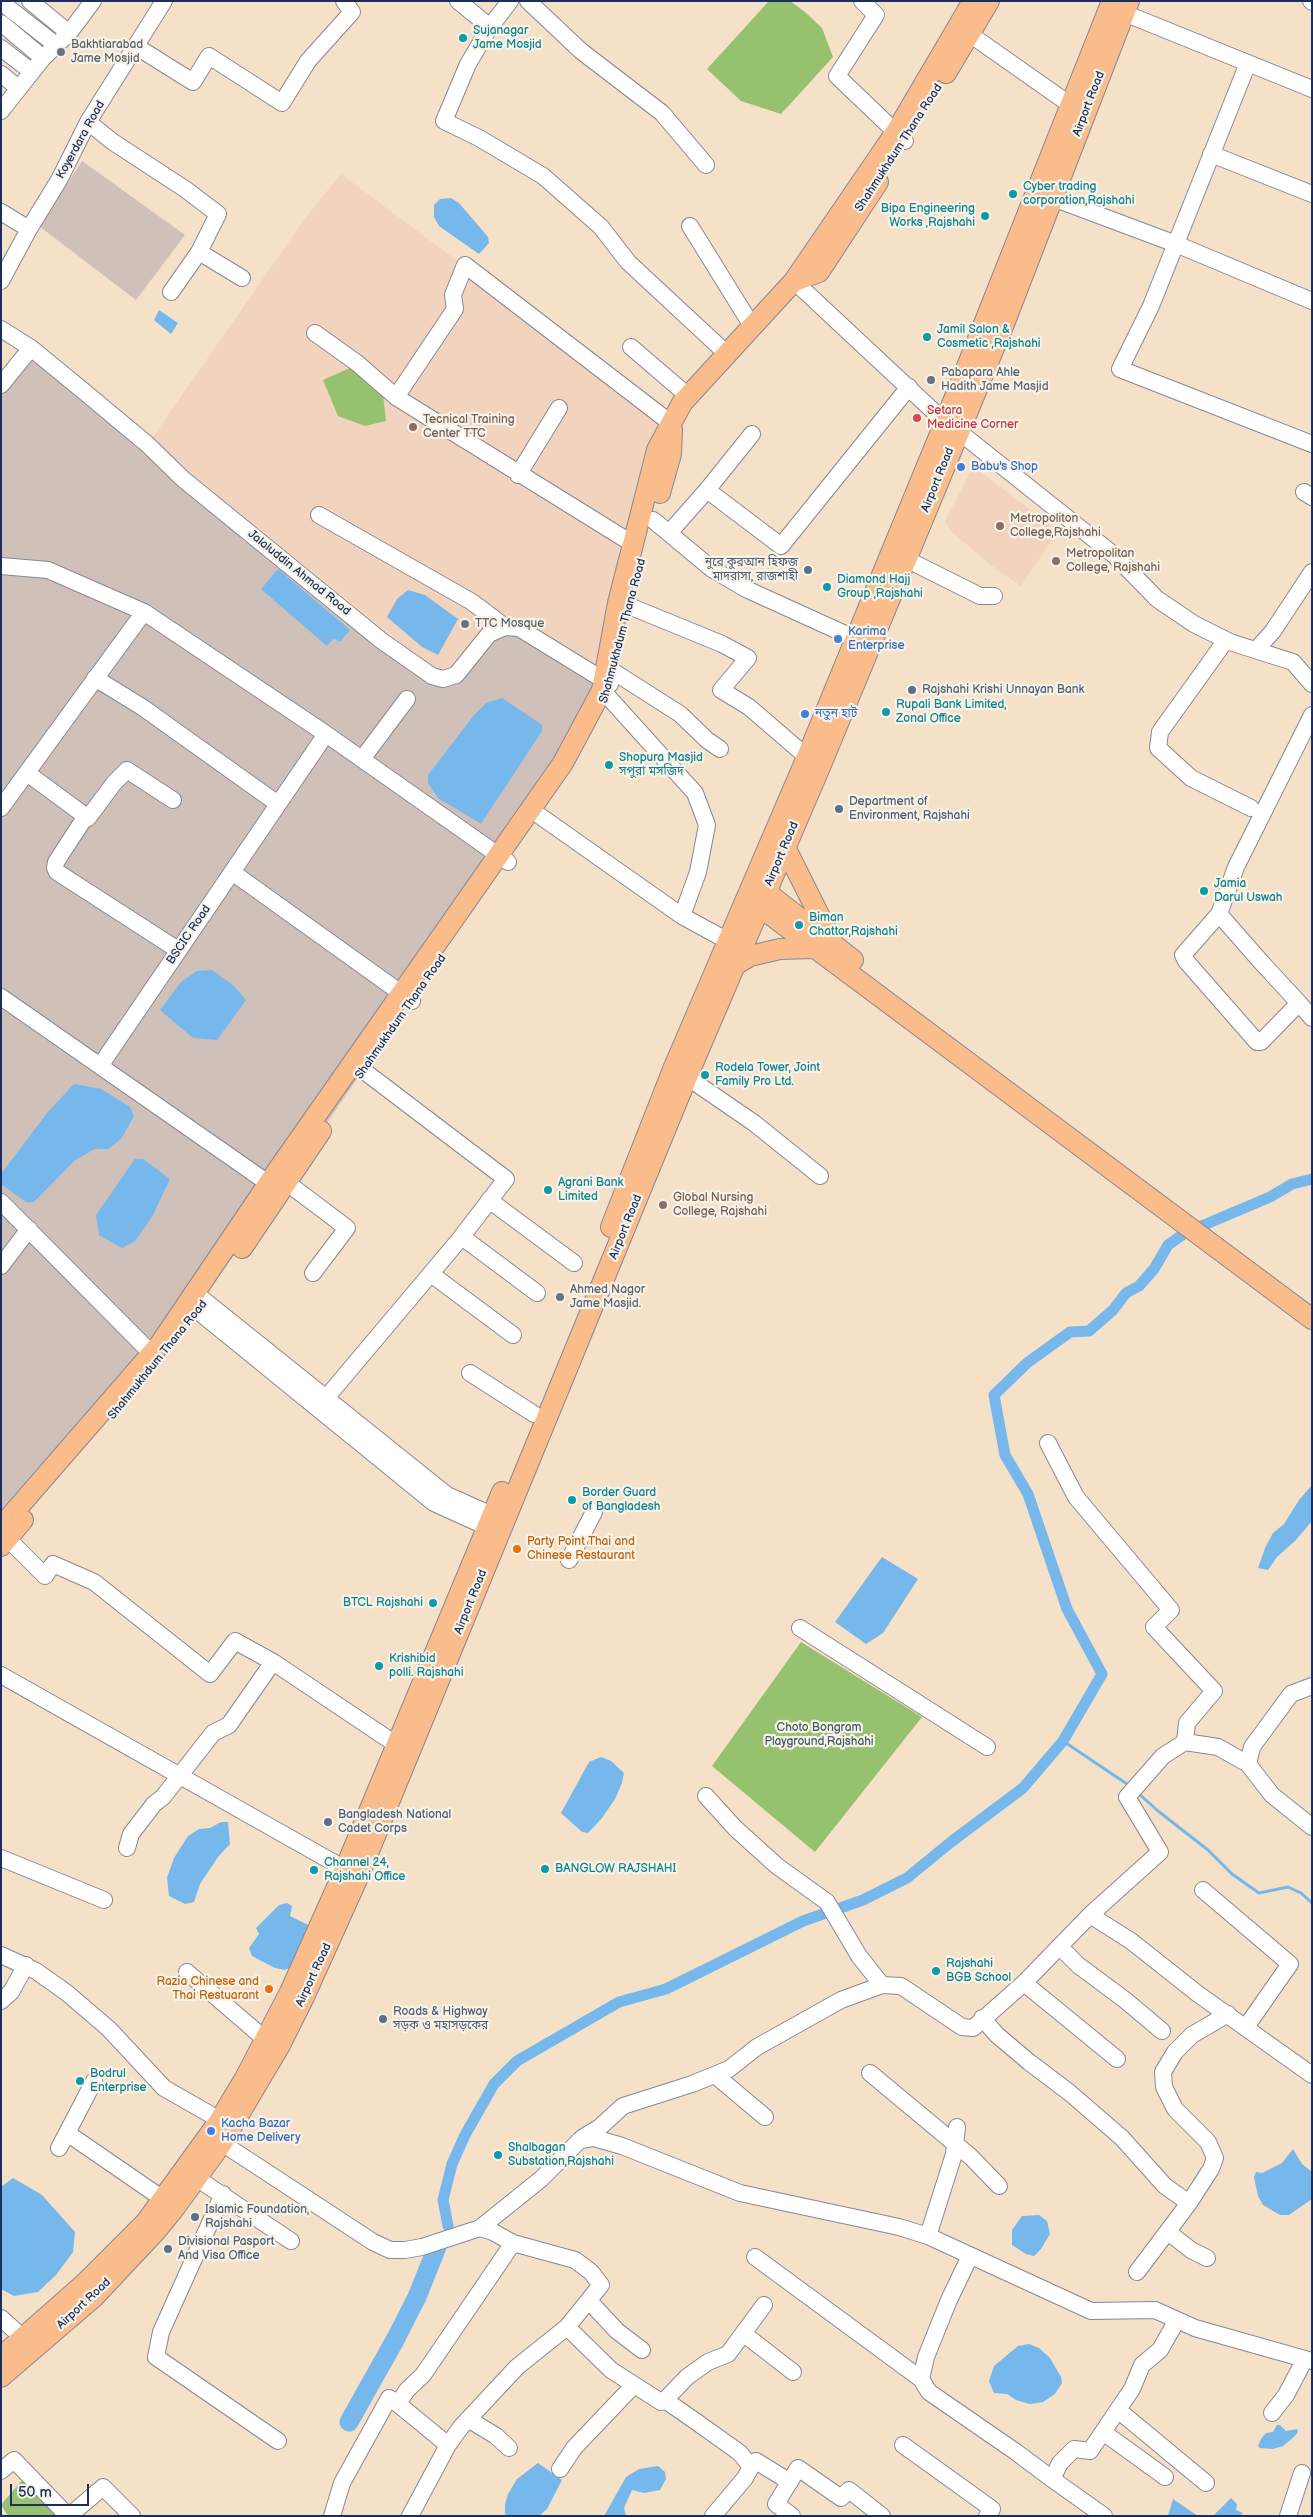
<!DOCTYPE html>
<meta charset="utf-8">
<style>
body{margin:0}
#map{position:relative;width:1313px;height:2517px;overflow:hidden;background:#f5e0c8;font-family:"Balsamiq Sans",sans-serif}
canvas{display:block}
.frame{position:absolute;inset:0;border:2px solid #1b2f5e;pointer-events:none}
.scale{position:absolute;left:10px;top:2484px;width:79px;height:22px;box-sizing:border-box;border:2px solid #1b2f5e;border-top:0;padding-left:6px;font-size:15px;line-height:18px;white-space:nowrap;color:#1b2f5e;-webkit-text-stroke:4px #f7f3e8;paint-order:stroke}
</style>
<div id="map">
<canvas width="1313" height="2517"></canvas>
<div class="frame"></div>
<div class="scale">50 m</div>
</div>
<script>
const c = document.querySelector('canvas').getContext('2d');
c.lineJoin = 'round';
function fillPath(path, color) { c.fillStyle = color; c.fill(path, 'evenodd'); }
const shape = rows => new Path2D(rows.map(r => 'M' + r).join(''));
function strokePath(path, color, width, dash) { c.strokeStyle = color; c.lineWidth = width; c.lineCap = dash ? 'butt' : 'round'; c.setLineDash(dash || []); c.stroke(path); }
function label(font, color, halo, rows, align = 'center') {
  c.font = font + ' "Balsamiq Sans","Noto Sans Bengali",sans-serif'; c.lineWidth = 4.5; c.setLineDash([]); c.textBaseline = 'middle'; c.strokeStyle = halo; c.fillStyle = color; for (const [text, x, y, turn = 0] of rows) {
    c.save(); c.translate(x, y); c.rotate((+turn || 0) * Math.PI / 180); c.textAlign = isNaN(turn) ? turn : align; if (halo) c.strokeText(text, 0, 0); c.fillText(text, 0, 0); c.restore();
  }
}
const built = shape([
 [341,174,670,420,599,674,490,623,476,636,452,668,445,672,431,667,150,441,306,217],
 [973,466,1058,531,1021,586,997,570,953,533,945,521]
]);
const industrial = shape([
 [82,161,185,235,136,300,39,226],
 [29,346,258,535,443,679,505,627,612,683,571,766,281,1190,161,1356,1,1543,1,380]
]);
const green = shape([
 [769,1,790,1,805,12,822,28,833,57,781,114,741,101,707,69],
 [352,367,383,394,386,421,365,426,338,416,323,380],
 [801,1642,922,1717,815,1852,712,1766],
 [23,2479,64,2516,8,2516,1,2505]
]);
const water = shape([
 [451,198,459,203,488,237,489,243,479,254,439,226,434,217,434,205,440,199],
 [159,310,178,323,171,334,154,320],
 [278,569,350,630,340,642,334,638,327,646,261,589],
 [408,590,425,595,458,619,438,655,422,647,387,617,397,599],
 [502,698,542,725,542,731,481,824,438,798,428,783,428,775,474,715,486,703],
 [212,970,234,986,246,1000,217,1040,193,1038,160,1010,181,982,197,971],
 [74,1084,101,1089,130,1107,134,1116,121,1139,108,1149,95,1149,75,1160,34,1202,26,1202,1,1184,1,1174,47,1113],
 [135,1159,143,1159,170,1179,152,1217,135,1241,122,1248,99,1235,96,1215],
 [1312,1485,1312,1521,1295,1541,1277,1557,1268,1570,1258,1568,1265,1548,1273,1533,1284,1524,1299,1500],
 [882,1557,918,1579,883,1633,866,1644,835,1622],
 [601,1757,611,1761,624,1773,622,1783,615,1799,602,1818,588,1833,582,1832,561,1813,589,1762],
 [221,1822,228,1822,230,1844,218,1857,200,1884,194,1902,185,1904,169,1896,167,1878,174,1858,188,1836,199,1829,210,1828],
 [287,1903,292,1906,290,1916,312,1927,294,1965,285,1970,275,1968,252,1956,249,1948,259,1934,256,1928,279,1905],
 [1293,2149,1302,2164,1312,2172,1312,2199,1289,2215,1280,2215,1263,2205,1258,2196,1254,2177,1256,2172,1262,2173,1282,2163],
 [13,2178,42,2195,75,2232,73,2252,56,2275,38,2292,14,2296,1,2289,1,2187],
 [1039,2215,1047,2221,1050,2234,1041,2249,1034,2256,1026,2254,1012,2245,1012,2230,1022,2216],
 [1029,2344,1039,2348,1050,2358,1061,2377,1062,2383,1055,2394,1043,2402,1030,2404,1016,2400,1007,2394,994,2393,989,2381,994,2366,1018,2346],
 [1277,2425,1280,2425,1286,2431,1297,2429,1298,2432,1295,2436,1283,2446,1273,2449,1260,2448,1258,2446,1261,2439,1266,2433,1273,2432],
 [538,2463,562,2480,547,2509,539,2516,508,2516,505,2514,505,2504,508,2494,517,2479],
 [658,2466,665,2472,666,2479,660,2490,644,2493,632,2490,624,2508,626,2516,604,2516,626,2477,639,2469],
 [1231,2498,1237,2504,1236,2510,1243,2513,1239,2516,1213,2516],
 [1173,2499,1192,2512,1198,2516,1168,2516]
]);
const stream = shape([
 [1063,1741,1130,1786],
 [1137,1792,1158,1811,1208,1850,1232,1874,1259,1893,1288,1887,1301,1893,1312,1903]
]);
const canal = shape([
 [448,2226,443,2200,452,2164,465,2135,494,2084,517,2061,619,2002,666,1989,803,1921,863,1900,907,1878,951,1842,1023,1788,1063,1741,1102,1674,1067,1609,1028,1494,1005,1455,994,1395,1027,1363,1070,1332,1089,1331,1113,1310,1126,1293,1139,1286,1154,1269,1168,1245,1185,1233,1270,1197,1292,1184,1312,1179]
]);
const river = shape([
 [349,2422,395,2340,417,2297,437,2247]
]);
const minor = shape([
 [30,1,69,33],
 [458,1,490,27,468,64,444,121,479,138,543,176,601,227,628,262,726,353],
 [528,1,581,51,662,113,706,165],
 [862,1,876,15,837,76,905,141],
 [1311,1,1312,2],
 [1,2,56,45],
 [1124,13,1312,89],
 [1,23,43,58],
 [490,27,510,1],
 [961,28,1072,106],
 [137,47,193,82,209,56,282,103,308,61,352,12,344,1],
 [1,48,32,72],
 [1248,63,1151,306,1120,369,1312,444],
 [1,74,18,88],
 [1,111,43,58,69,33,93,1],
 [88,122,113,142,185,189,218,214,199,252,171,292],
 [1211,154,1312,194],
 [1053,198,1176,244,1312,301],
 [1,212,29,229],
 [690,226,752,326],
 [199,252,242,278],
 [1,281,29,229,59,180,88,122,164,1],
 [794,281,945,422],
 [1,329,31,348,81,389,147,444,183,479,382,641,432,676,443,679,456,675,489,634,505,627,519,628,610,684],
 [315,333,357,363,396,397,633,544],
 [631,347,687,395],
 [1,385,31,348],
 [396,397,455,309,453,295,465,265,672,424],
 [958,431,1114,555,1157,599,1194,624,1230,642,1293,662,1312,684],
 [518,475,559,408],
 [707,490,781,546,909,387],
 [1304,492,1312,497],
 [319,515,472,602,505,627],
 [653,520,712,569,746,589,856,639],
 [669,533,707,490,752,434],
 [906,559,980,596,994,596],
 [1,566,48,570,144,612,326,734,508,862],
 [629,606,722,644,748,658,721,690,749,707,807,757],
 [1226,640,1160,732,1158,748,1191,778,1251,808],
 [1256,650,1273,631,1312,572],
 [614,672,680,714,707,740,720,749],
 [95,678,142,707,278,804],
 [602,690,695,793,707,825,698,872,682,916,728,941],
 [362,759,407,699],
 [27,773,88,818,114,783,127,770,173,800],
 [1,808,144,612],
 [86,816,56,862,55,868,57,872,178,950],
 [540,816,682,916],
 [232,872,412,1001],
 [1219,914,1236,867,1312,715],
 [1,997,278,1190],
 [1299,1003,1261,1042,1257,1042,1186,961,1183,955,1219,914,1262,963,1299,1003,1312,1018],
 [100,1066,326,734],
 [687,1077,754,1123,820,1176],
 [286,1182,347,1228,313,1273],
 [489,1200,574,1263],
 [1,1202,152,1354],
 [462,1237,537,1293],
 [1,1266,29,1229],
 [431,1274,513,1335],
 [195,1293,447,1495,492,1515],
 [188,1303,434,1503,487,1527],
 [470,1373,534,1414],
 [326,1398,459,1240,506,1179,364,1071],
 [1048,1443,1076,1497,1171,1610,1154,1627,1214,1691,1187,1723,1185,1742],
 [7,1538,45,1576,53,1564,94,1582,210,1674,235,1641,273,1662,397,1745],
 [569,1560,594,1512],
 [800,1628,987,1747],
 [1,1675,345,1869],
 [1248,1764,1272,1795,1312,1827],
 [706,1796,735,1828,777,1866,827,1902,859,1956,882,1985],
 [127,1848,131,1834,154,1804,163,1797,213,1733,229,1725,273,1662],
 [1,1858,104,1900],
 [1203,1890,1290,1964,1246,2027],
 [1090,1915,1131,1941,1198,1994,1312,2075],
 [1060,1947,1078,1965,1125,2000,1162,2031],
 [1,1955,36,1971,67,1993,109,2029,164,2088,220,2120],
 [187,1972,266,2040],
 [1024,1983,1117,2059],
 [1,2001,11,1992,26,1965],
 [982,2018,997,2035,1029,2062,1070,2093,1122,2138,1165,2186,1189,2203,1211,2169,1215,2158,1208,2142,1175,2109,1164,2087,1163,2072,1175,2052,1192,2035,1228,2014],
 [870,2073,971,2157,999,2186],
 [715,2075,765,2117],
 [67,2133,94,2081],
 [582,2138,600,2127,623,2106,692,2084,729,2069,757,2047,841,2000,882,1985,901,1986,962,2027,973,2028,1024,1983,1090,1915,1160,1852,1127,1797,1163,1756,1185,1742,1218,1747,1248,1764,1252,1747,1291,1694,1312,1686],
 [222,2143,373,2242,390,2250,405,2250,422,2247,480,2228,541,2179,580,2140,594,2138,622,2146,740,2193,899,2227,928,2236,1091,2311,1155,2310,1195,2328,1312,2361],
 [59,2148,67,2133,163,2199],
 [198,2179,291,2241],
 [223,2194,161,2332,156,2357,278,2441],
 [1168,2232,1191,2250,1207,2258],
 [928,2236,954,2154,957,2127],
 [970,2256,949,2300,926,2357,921,2379,929,2392,1016,2452,1052,2479,1060,2463,1074,2449,1090,2451,1132,2389,1142,2365,1160,2350,1177,2320],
 [755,2257,921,2379],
 [1137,2272,1189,2203],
 [590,2302,617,2331,642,2350],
 [1,2318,23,2338],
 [567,2327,611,2370,661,2402,665,2400,698,2423,740,2453,751,2467,745,2478,713,2516],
 [744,2334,793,2372],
 [665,2400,687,2377,708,2362,728,2354,764,2305],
 [398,2404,448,2445],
 [1118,2410,1206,2483],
 [1272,2413,1286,2395,1305,2359],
 [468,2419,496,2436,509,2448],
 [1103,2432,1165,2477],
 [903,2445,992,2509,987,2516],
 [751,2467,756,2461,790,2482],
 [560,2469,574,2448,634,2385],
 [1,2471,14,2460,68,2516],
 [1052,2479,1104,2516],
 [69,2516,103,2487,132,2516],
 [332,2516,342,2483,389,2398,398,2404,407,2390,423,2375,513,2243],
 [410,2516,448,2445,461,2427,517,2367,567,2327,601,2285,591,2272,575,2260,513,2243,493,2232,480,2228],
 [792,2516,776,2504,798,2468,841,2498,849,2490,882,2516],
 [1288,2516,1302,2473]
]);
const major = shape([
 [946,73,989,1],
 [794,281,819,272,878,182],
 [660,493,671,454,672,429],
 [785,847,832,941],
 [766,892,853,960],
 [760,907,1312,1319],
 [735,965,750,956,780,949,814,948],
 [611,1227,674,1067,807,757,945,422,1112,1],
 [242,1248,321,1131],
 [1,1527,160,1344,275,1174,563,763,602,690,618,603,657,450,682,403,794,281,896,132,973,1],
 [1,1546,23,1520],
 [1,2357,84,2284,146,2222,220,2120,244,2080,290,1992,345,1869,502,1492],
 [1,2377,94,2297,155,2232,173,2210,222,2143,279,2047,304,1997,359,1875,687,1077,820,767,1004,324,1129,1]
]);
const markers = [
 [463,38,5,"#0f9aa8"],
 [61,52,5,"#6b7280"],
 [1013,194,5,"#0f9aa8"],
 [985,216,5,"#0f9aa8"],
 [927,337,5,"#0f9aa8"],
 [931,380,5,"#6b7280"],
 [917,418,5,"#e0444e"],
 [413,427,5,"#8d6e63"],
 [961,467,5,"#3f7fe0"],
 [1000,526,5,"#8d6e63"],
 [1056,561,5,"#8d6e63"],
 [808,570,5,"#5c6f8a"],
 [827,587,5,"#0f9aa8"],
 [465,624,5,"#6b7280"],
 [838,639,5,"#3f7fe0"],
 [912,690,5,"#5c6f8a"],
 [886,712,5,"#0f9aa8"],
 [805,714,5,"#3f7fe0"],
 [609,765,5,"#0f9aa8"],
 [839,809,5,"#5c6f8a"],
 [1204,891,5,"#0f9aa8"],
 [799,925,5,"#0f9aa8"],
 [705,1075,5,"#0f9aa8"],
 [548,1190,5,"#0f9aa8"],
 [663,1205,5,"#8d6e63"],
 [560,1297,5,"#6b7280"],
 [572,1500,5,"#0f9aa8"],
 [517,1549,5,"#e8710a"],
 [433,1603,5,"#0f9aa8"],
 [379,1666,5,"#0f9aa8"],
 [328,1822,5,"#5c6f8a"],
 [545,1869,5,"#0f9aa8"],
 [314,1870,5,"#0f9aa8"],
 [936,1971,5,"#0f9aa8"],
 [269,1989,5,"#e8710a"],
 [383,2019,5,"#5c6f8a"],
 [80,2081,5,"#0f9aa8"],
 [211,2131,5,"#3f7fe0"],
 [498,2155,5,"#0f9aa8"],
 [195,2217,5,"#5c6f8a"],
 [168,2249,5,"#5c6f8a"]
];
const cultureNames = [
 ["Sujanagar",473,31],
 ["Jame Mosjid",473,45],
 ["Cyber trading",1023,187],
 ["corporation,Rajshahi",1023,201],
 ["Bipa Engineering",975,209,"right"],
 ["Works ,Rajshahi",975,223,"right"],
 ["Jamil Salon &",937,330],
 ["Cosmetic ,Rajshahi",937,344],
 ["Diamond Hajj",837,580],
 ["Group ,Rajshahi",837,594],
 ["Rupali Bank Limited,",896,705],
 ["Zonal Office",896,719],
 ["Shopura Masjid",619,758],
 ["সপুরা মসজিদ",619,772],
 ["Jamia",1214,884],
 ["Darul Uswah",1214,898],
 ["Biman",809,918],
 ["Chattor,Rajshahi",809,932],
 ["Rodela Tower, Joint",715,1068],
 ["Family Pro Ltd.",715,1082],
 ["Agrani Bank",558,1183],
 ["Limited",558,1197],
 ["Border Guard",582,1493],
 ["of Bangladesh",582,1507],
 ["BTCL Rajshahi",423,1603,"right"],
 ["Krishibid",389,1659],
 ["polli. Rajshahi",389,1673],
 ["Channel 24,",324,1863],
 ["Rajshahi Office",324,1877],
 ["BANGLOW RAJSHAHI",555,1869],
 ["Rajshahi",946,1964],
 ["BGB School",946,1978],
 ["Bodrul",90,2074],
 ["Enterprise",90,2088],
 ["Shalbagan",508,2148],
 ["Substation,Rajshahi",508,2162]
];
const worshipNames = [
 ["Bakhtiarabad",71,45],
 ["Jame Mosjid",71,59],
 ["Pabapara Ahle",941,373],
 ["Hadith Jame Masjid",941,387],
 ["TTC Mosque",475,624],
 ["Ahmed Nagor",570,1290],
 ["Jame Masjid.",570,1304]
];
const streetNames = [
 ["Airport Road",1089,104,-69],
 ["Koyerdara Road",81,140,-61],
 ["Shahmukhdum Thana Road",899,148,-57],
 ["Airport Road",938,480,-68],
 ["Jalaluddin Ahmad Road",299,573,39],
 ["Shahmukhdum Thana Road",623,631,-75],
 ["Airport Road",782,854,-67],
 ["BSCIC Road",189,935,-56],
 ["Shahmukhdum Thana Road",401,1017,-55],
 ["Airport Road",626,1227,-68],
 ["Shahmukhdum Thana Road",158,1360,-51],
 ["Airport Road",471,1602,-68],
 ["Airport Road",314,1975,-65],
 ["Airport Road",84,2304,-43]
];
const healthNames = [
 ["Setara",927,411],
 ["Medicine Corner",927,425]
];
const educationNames = [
 ["Tecnical Training",423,420],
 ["Center TTC",423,434],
 ["Metropoliton",1010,519],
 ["College,Rajshahi",1010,533],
 ["Metropolitan",1066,554],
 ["College, Rajshahi",1066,568],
 ["Global Nursing",673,1198],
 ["College, Rajshahi",673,1212]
];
const shopNames = [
 ["Babu's Shop",971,467],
 ["Karima",848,632],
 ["Enterprise",848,646],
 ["নতুন হাট",815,714],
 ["Kacha Bazar",221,2124],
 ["Home Delivery",221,2138]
];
const serviceNames = [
 ["নুরে কুরআন হিফজ",798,563,"right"],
 ["মাদরাসা, রাজশাহী",798,577,"right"],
 ["Rajshahi Krishi Unnayan Bank",922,690],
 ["Department of",849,802],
 ["Environment, Rajshahi",849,816],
 ["Bangladesh National",338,1815],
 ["Cadet Corps",338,1829],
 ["Roads & Highway",393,2012],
 ["সড়ক ও মহাসড়কের",393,2026],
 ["Islamic Foundation,",205,2210],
 ["Rajshahi",205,2224],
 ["Divisional Pasport",178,2242],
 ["And Visa Office",178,2256]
];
const foodNames = [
 ["Party Point Thai and",527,1542],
 ["Chinese Restaurant",527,1556],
 ["Razia Chinese and",259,1982,"right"],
 ["Thai Restuarant",259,1996,"right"]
];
const parkNames = [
 ["Choto Bongram",819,1728],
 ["Playground,Rajshahi",819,1742]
];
fillPath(built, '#f2d4be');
fillPath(industrial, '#cfc0ba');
fillPath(green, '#96c26f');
fillPath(water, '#76b8eb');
strokePath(stream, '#76b8eb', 3);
strokePath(canal, '#76b8eb', 11);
strokePath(river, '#76b8eb', 19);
strokePath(minor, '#888893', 18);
strokePath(major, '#888893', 22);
strokePath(minor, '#fff', 16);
strokePath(major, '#fabc8b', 20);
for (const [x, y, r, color] of markers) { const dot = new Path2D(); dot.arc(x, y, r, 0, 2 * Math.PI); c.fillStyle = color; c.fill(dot); strokePath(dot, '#f7f3e8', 2); }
label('12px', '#0d838f', '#f7f3e8', cultureNames, 'left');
label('12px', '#5b616d', '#f7f3e8', worshipNames, 'left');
label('12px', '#1b2f5e', '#f7f3e8', streetNames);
label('12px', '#be3a42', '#f7f3e8', healthNames, 'left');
label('12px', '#785e54', '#f7f3e8', educationNames, 'left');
label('12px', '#366cbe', '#f7f3e8', shopNames, 'left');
label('12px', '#4e5e75', '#f7f3e8', serviceNames, 'left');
label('12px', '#c56008', '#f7f3e8', foodNames, 'left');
label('12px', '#405b63', '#f7f3e8', parkNames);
</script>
